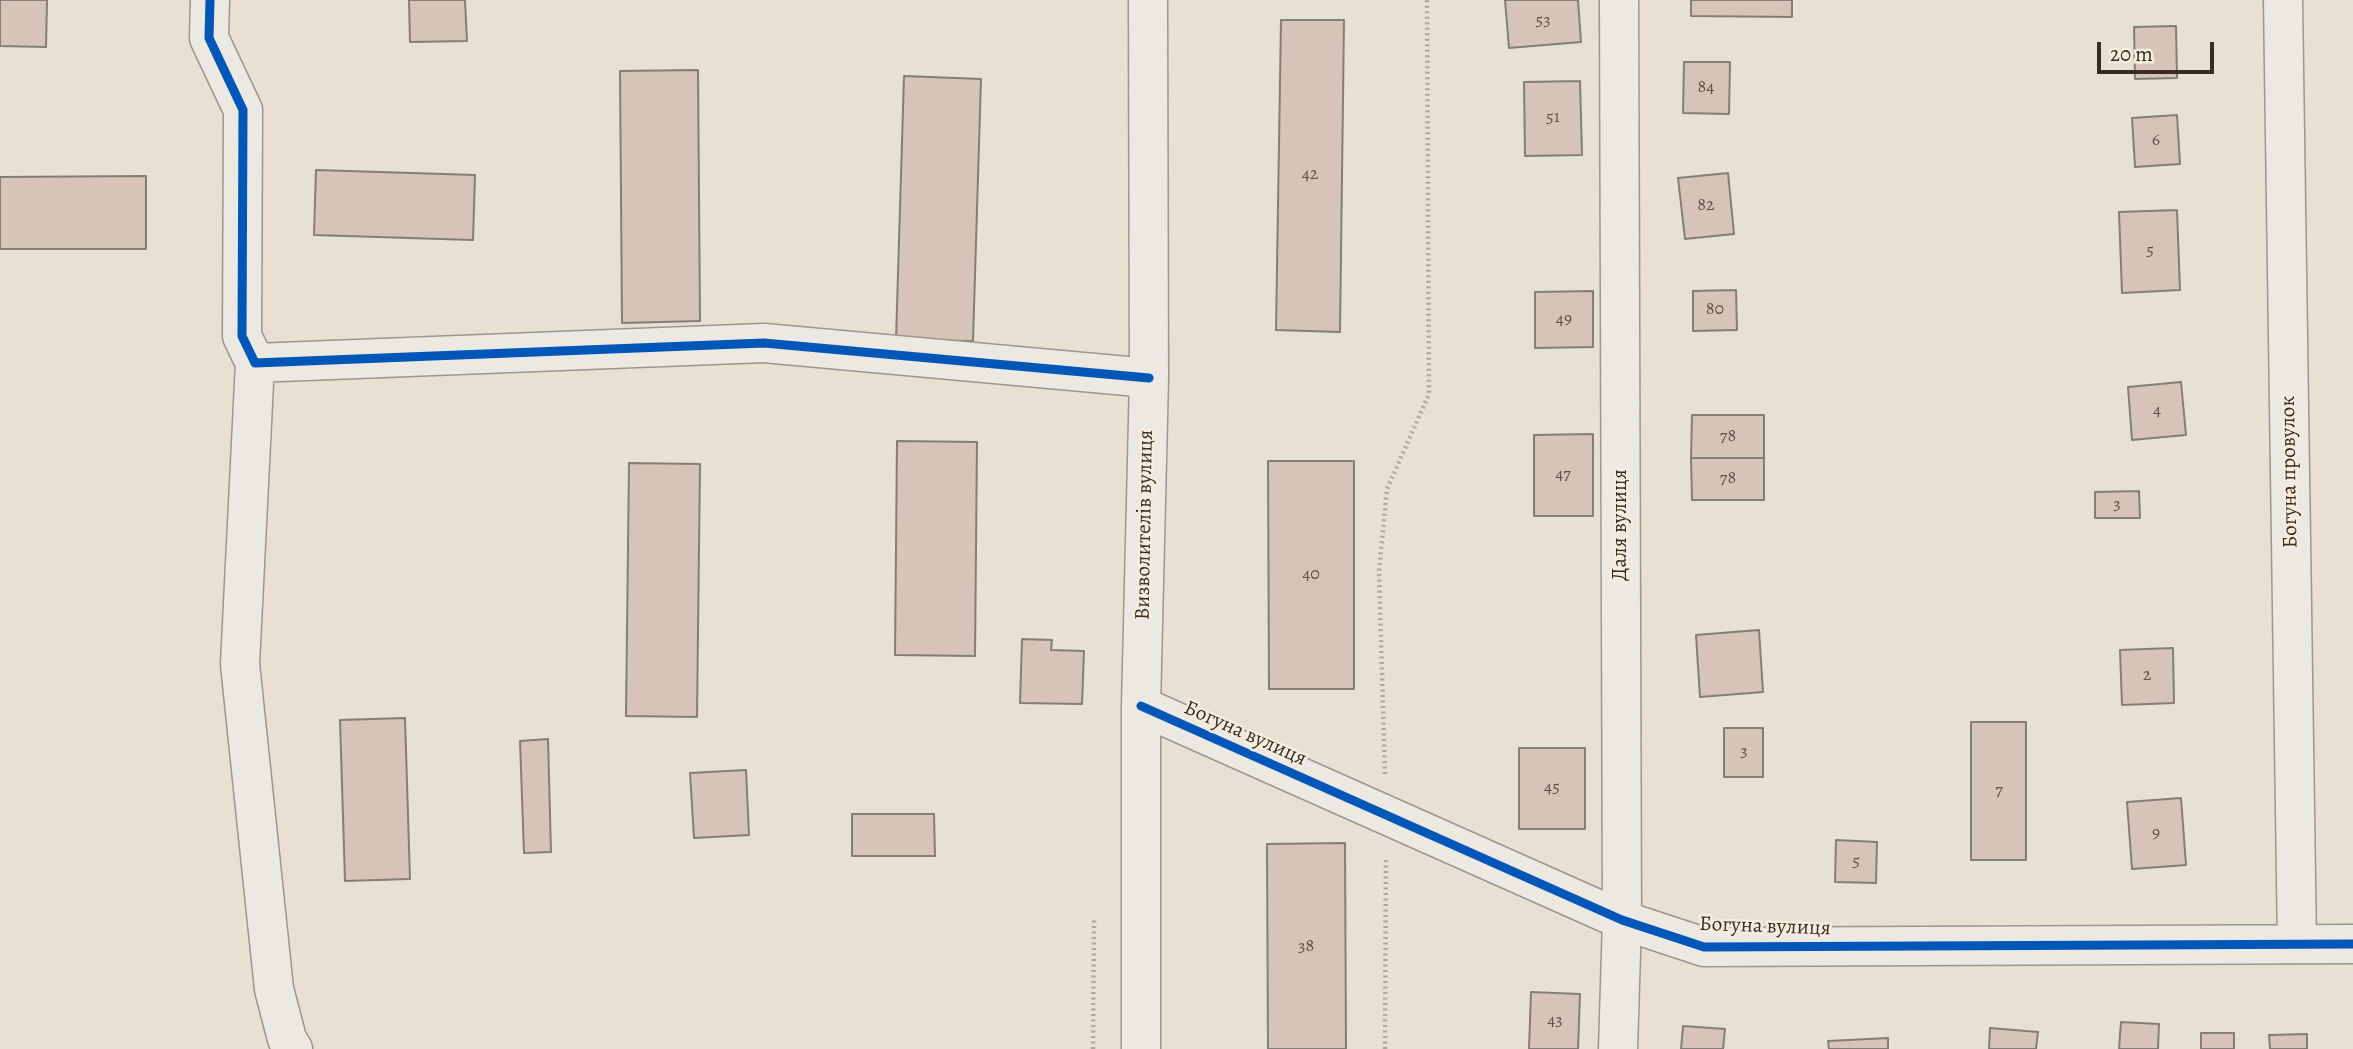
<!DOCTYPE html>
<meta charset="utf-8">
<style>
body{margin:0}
#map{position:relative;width:2353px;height:1049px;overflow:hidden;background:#e8e0d2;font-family:Alegreya,serif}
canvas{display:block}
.scale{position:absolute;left:2097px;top:42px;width:117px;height:32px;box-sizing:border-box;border:4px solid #382c24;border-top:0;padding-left:9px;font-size:21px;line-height:24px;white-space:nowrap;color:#382c24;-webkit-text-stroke:5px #f5ecdd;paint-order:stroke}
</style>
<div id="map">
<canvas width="2353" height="1049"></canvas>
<div class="scale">20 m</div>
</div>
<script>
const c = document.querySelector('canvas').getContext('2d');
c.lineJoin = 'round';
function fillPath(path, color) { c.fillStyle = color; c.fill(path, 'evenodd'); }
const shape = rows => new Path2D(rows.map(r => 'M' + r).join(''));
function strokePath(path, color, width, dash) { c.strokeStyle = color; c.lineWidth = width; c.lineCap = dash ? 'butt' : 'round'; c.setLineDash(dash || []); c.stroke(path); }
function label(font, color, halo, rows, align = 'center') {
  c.font = font + ' Alegreya,serif'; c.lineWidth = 5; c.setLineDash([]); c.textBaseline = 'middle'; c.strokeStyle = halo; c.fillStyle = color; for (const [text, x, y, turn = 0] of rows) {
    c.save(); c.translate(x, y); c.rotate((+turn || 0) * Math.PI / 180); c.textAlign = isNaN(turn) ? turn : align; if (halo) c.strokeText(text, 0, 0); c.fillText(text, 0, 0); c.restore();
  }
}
const building = shape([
 [0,0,47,0,46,47,0,46,0,0],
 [409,0,465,0,467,41,410,42,409,0],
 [1505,0,1578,0,1581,42,1509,48,1505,0],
 [1691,0,1792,0,1792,17,1691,16,1691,0],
 [1281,20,1344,20,1340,332,1276,330,1281,20],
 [2176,26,2177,78,2135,79,2134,27,2176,26],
 [1684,62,1730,62,1729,114,1683,113,1684,62],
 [698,70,700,321,622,323,620,71,698,70],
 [904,76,981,79,973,341,896,340,904,76],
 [1580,81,1582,155,1525,156,1524,82,1580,81],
 [2177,115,2180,164,2135,167,2132,118,2177,115],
 [316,170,475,175,473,240,314,235,316,170],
 [1728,173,1734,234,1685,239,1678,178,1728,173],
 [146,176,146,249,0,249,0,177,146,176],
 [2177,210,2180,290,2122,293,2119,212,2177,210],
 [1736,290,1737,330,1693,331,1693,291,1736,290],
 [1593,291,1593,347,1535,348,1535,292,1593,291],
 [2181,382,2186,435,2132,440,2128,387,2181,382],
 [1692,415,1764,415,1764,458,1691,458,1692,415],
 [1593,434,1593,516,1534,516,1534,435,1593,434],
 [897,441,977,442,975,656,895,655,897,441],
 [1691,458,1764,458,1764,500,1692,500,1691,458],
 [1268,461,1354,461,1354,689,1269,689,1268,461],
 [629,463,700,464,697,717,626,716,629,463],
 [2139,491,2140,518,2095,518,2095,492,2139,491],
 [1759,630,1763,692,1700,697,1696,635,1759,630],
 [1022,639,1052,640,1051,650,1084,651,1082,704,1020,703,1022,639],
 [2173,648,2174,703,2122,705,2120,650,2173,648],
 [405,718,410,879,345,881,340,720,405,718],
 [1971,722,2026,722,2026,860,1971,860,1971,722],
 [1724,728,1763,728,1763,777,1724,777,1724,728],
 [548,739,551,852,524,853,520,741,548,739],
 [1519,748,1585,748,1585,829,1519,829,1519,748],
 [746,770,749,835,694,838,690,773,746,770],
 [2181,798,2186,865,2132,869,2127,802,2181,798],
 [852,814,934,814,935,856,852,856,852,814],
 [1836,840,1877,842,1876,883,1835,882,1836,840],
 [1345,843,1346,1049,1268,1049,1267,844,1345,843],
 [1531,992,1580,994,1578,1049,1529,1049,1531,992],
 [2121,1022,2159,1024,2158,1049,2119,1049,2121,1022],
 [1683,1026,1725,1029,1723,1049,1681,1049,1683,1026],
 [1990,1028,2038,1032,2036,1049,1989,1049,1990,1028],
 [2201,1033,2234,1033,2234,1049,2201,1049,2201,1033],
 [2307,1034,2307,1049,2270,1049,2269,1035,2307,1034],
 [1888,1038,1888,1049,1829,1049,1828,1041,1888,1038]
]);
const path = shape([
 [1385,774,1379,572,1387,489,1429,394,1427,0],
 [1093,1049,1094,920],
 [1385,1049,1386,859]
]);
const minor = shape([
 [210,0,209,38,243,110,242,336,255,363,764,343,1149,378],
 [2283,0,2297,944],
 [255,363,240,664,274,989,287,1039,293,1049],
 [1141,706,1622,920,1704,947,2353,944],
 [1141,1049,1141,706,1149,378,1148,0],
 [1618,1049,1622,920,1619,0]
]);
const cycleway = shape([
 [210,0,209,38,243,110,242,336,255,363,764,343,1149,378],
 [1141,706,1622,920,1704,947,2353,944]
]);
const numberNames = [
 ["53",1543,21],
 ["84",1706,88],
 ["51",1553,118],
 ["6",2156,141],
 ["42",1310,175],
 ["82",1706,206],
 ["5",2150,251],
 ["80",1715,310],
 ["49",1564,320],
 ["4",2157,411],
 ["78",1728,437],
 ["47",1563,475],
 ["78",1728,479],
 ["3",2117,505],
 ["40",1311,575],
 ["2",2147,676],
 ["3",1744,752],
 ["45",1552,788],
 ["7",1999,791],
 ["9",2156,834],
 ["5",1856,862],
 ["38",1306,947],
 ["43",1555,1021]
];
const streetNames = [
 ["Богуна провулок",2290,472,-91],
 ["Визволителів вулиця",1145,525,-89],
 ["Даля вулиця",1621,525,-90],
 ["Богуна вулиця",1245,734,24],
 ["Богуна вулиця",1765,927,2]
];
fillPath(building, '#d6c4b9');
strokePath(building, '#837e76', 2);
strokePath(minor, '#9c968e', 41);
strokePath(path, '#aca8a2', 4.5, [2, 3.5]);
strokePath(minor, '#ece8e2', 38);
strokePath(cycleway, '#0057b8', 9);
label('18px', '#605249', null, numberNames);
label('21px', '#382c24', '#f5ecdd', streetNames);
</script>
